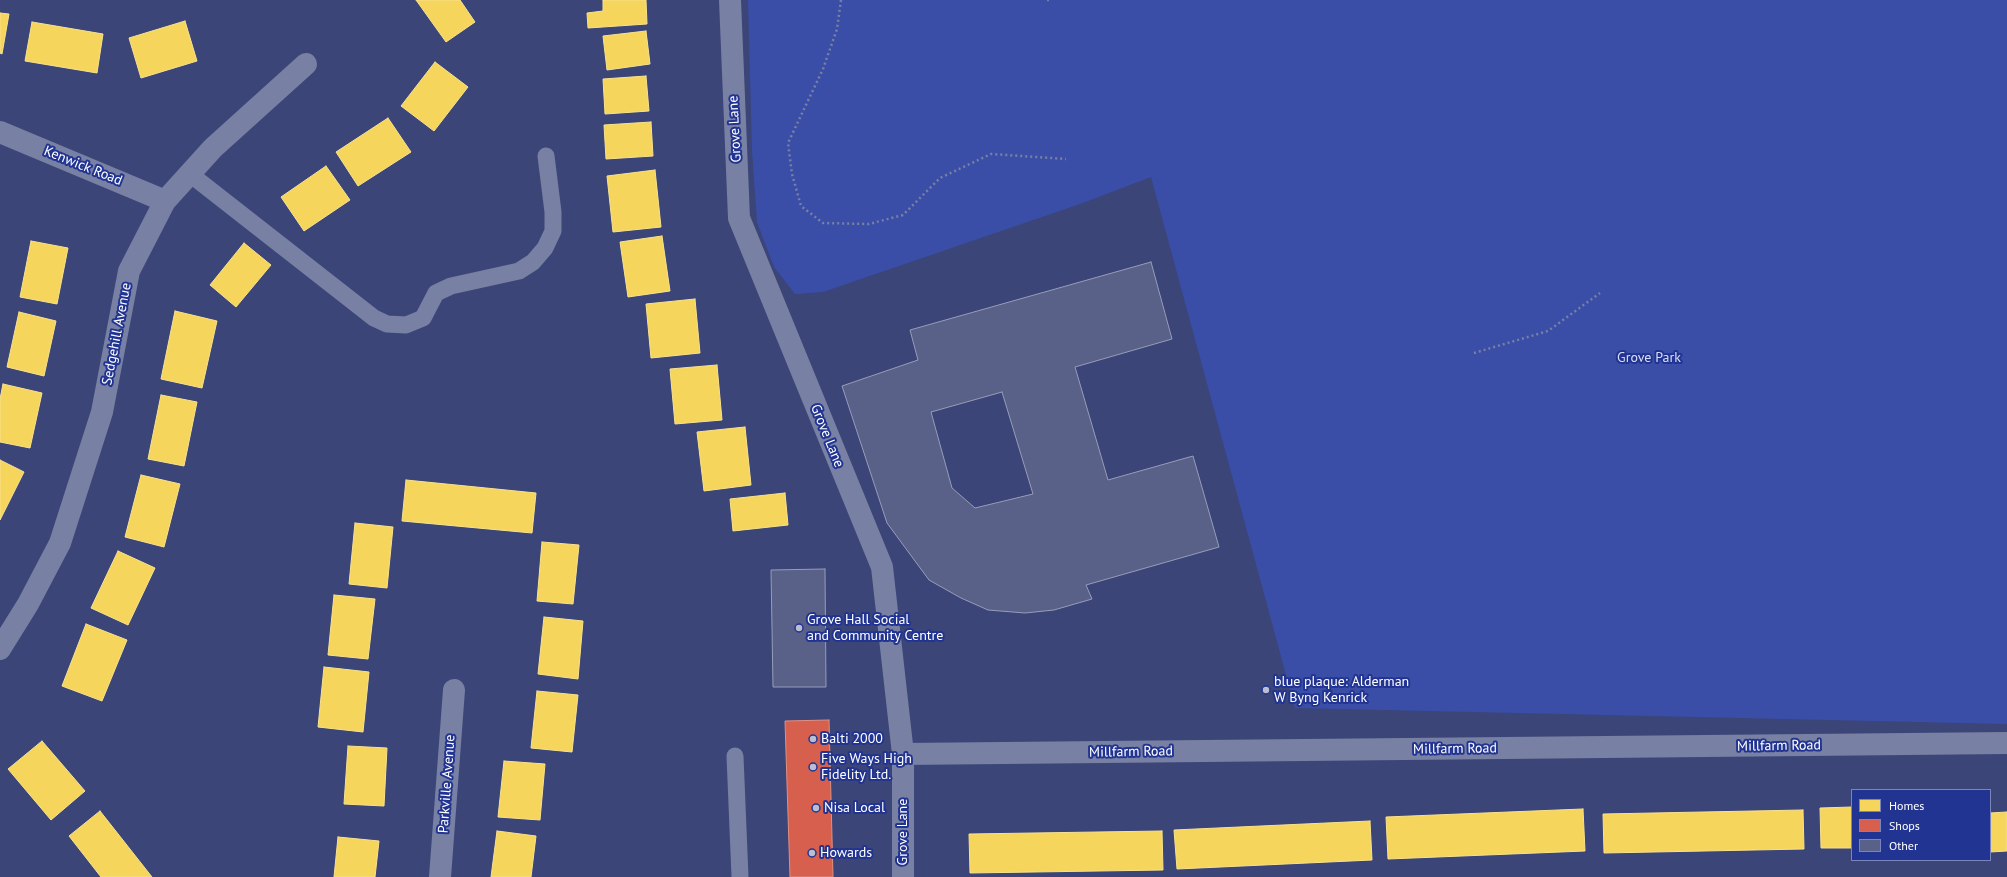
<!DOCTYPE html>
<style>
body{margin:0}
#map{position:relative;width:2007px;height:877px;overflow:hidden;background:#3b4578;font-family:"PT Sans",sans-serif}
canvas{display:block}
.legend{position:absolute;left:1851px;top:789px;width:140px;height:72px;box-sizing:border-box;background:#223491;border:1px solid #7a85bd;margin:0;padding:5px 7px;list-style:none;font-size:12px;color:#fff}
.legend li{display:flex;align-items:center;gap:8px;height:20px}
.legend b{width:20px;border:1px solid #7a85bd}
</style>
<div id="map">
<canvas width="2007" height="877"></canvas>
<ul class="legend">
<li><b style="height:11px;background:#f6d55c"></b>Homes</li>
<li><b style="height:11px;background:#d6604d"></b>Shops</li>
<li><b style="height:11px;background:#596189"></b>Other</li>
</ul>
</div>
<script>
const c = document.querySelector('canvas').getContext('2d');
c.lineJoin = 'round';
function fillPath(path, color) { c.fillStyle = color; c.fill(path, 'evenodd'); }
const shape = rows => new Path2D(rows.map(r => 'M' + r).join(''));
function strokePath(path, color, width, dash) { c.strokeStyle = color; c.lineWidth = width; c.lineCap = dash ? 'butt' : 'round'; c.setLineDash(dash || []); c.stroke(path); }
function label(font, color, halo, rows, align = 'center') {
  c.font = font + ' "PT Sans",sans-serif'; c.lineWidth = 4; c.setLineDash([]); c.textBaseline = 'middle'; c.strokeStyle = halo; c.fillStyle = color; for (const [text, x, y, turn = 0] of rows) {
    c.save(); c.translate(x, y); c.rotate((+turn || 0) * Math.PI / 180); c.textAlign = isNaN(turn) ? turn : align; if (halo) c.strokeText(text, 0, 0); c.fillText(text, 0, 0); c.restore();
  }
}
const green = shape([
 [748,0,2007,0,2007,724,1295,708,1151,177,1080,204,823,292,795,294,774,267,757,222,752,150]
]);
const homes = shape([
 [416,0,460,0,475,22,446,42,416,0],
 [603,0,646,0,647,24,588,28,587,13,603,11,603,0],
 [0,13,9,14,2,54,0,53,0,13],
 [185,21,197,61,141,78,129,38,185,21],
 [32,22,103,34,97,73,25,61,32,22],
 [646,31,650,64,607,70,603,36,646,31],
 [435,62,468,87,434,131,401,106,435,62],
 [646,76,649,111,605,114,603,79,646,76],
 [388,118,411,152,358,186,336,152,388,118],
 [651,122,653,156,606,159,604,125,651,122],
 [326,166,350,200,304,231,281,197,326,166],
 [655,170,661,227,613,232,607,176,655,170],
 [662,236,670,291,628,297,620,242,662,236],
 [31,241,68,248,57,304,20,297,31,241],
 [244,243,271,265,236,307,210,285,244,243],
 [695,299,700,353,651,358,646,304,695,299],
 [175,311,217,321,202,388,161,379,175,311],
 [19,312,56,321,44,376,7,367,19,312],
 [717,365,722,420,675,424,670,369,717,365],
 [3,384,42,393,30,448,0,442,0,399,3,384],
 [161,395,197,402,184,466,148,459,161,395],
 [745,427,751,485,704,491,697,432,745,427],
 [0,460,24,472,0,520,0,460],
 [141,475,180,484,164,547,125,537,141,475],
 [406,480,536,493,532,533,402,521,406,480],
 [785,493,788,525,733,531,730,499,785,493],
 [355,523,393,527,387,588,349,584,355,523],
 [542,542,579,545,573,604,537,601,542,542],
 [118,551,155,568,128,625,91,608,118,551],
 [334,595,375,599,368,659,328,655,334,595],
 [544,617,583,621,578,679,538,674,544,617],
 [86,624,127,640,102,701,62,686,86,624],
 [324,667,369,672,363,732,318,727,324,667],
 [537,691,578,695,572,752,531,748,537,691],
 [42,741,85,791,51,820,8,769,42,741],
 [348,746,387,748,384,806,344,804,348,746],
 [504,761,545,764,540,820,498,817,504,761],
 [1852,807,1852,848,1821,848,1820,808,1852,807],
 [1583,809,1585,851,1388,859,1386,817,1583,809],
 [1803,810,1804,849,1604,853,1603,814,1803,810],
 [100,811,152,877,101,877,69,836,100,811],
 [2007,812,2007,851,1990,852,1990,813,2007,812],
 [1370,821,1372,860,1177,869,1174,830,1370,821],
 [497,831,536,836,531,877,491,877,497,831],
 [1162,831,1163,870,970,873,969,834,1162,831],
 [338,837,379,841,375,877,334,877,338,837]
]);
const shops = shape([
 [829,720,833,877,790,877,785,721,829,720]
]);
const building = shape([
 [1151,262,1172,339,1075,367,1108,480,1193,456,1219,547,1086,585,1092,599,1054,610,1025,613,988,610,961,598,929,580,887,523,842,386,918,360,910,330,1151,262],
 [1002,392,1033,494,975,508,952,488,931,412,1002,392],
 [825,569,826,687,773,687,771,570,825,569]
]);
const path = shape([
 [841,0,837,29,823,69,788,143,792,174,801,206,823,223,869,224,903,215,940,178,991,154,1066,159],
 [1047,0,1051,0],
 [1474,353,1548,331,1600,293]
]);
const service = shape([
 [190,174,374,318,387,324,406,325,423,318,436,293,451,286,519,271,533,262,545,248,553,231,553,212,546,156],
 [735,756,740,877]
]);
const minor = shape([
 [730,0,739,218,882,567,903,754,903,877],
 [0,132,165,201],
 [0,649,28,604,60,543,102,412,129,271,165,201,213,148,306,64],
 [903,754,2007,743],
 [440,877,454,690]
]);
const markers = [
 [799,628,4,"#babed0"],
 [1266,690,4,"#babed0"],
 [813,739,4,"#babed0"],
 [813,767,4,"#babed0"],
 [816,808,4,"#babed0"],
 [812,853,4,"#babed0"]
];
const streetNames = [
 ["Grove Lane",735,129,-93],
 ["Kenwick Road",83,166,22],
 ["Sedgehill Avenue",117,334,-79],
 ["Grove Lane",827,436,68],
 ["Millfarm Road",1779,746,-1],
 ["Millfarm Road",1455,749,-1],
 ["Millfarm Road",1131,752,-1],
 ["Parkville Avenue",447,784,-86],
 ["Grove Lane",903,832,-90]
];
const parkNames = [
 ["Grove Park",1649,358]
];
const poiNames = [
 ["Grove Hall Social",807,620],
 ["and Community Centre",807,636],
 ["blue plaque: Alderman",1274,682],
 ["W Byng Kenrick",1274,698],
 ["Balti 2000",821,739],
 ["Five Ways High",821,759],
 ["Fidelity Ltd.",821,775],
 ["Nisa Local",824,808],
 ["Howards",820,853]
];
fillPath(green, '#3a4ea8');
fillPath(homes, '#f6d55c');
strokePath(homes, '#f9e28d', 1);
fillPath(shops, '#d6604d');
strokePath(shops, '#e29082', 1);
fillPath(building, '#596189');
strokePath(building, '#979db9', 1);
strokePath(path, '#7880a3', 2.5, [2, 3]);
strokePath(service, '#7880a3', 17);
strokePath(minor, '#7880a3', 22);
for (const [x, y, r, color] of markers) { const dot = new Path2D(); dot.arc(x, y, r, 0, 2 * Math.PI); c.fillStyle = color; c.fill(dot); strokePath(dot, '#223491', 1.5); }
label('14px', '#fff', '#223491', streetNames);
label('14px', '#d9dff9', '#223491', parkNames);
label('14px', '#fff', '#223491', poiNames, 'left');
</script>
